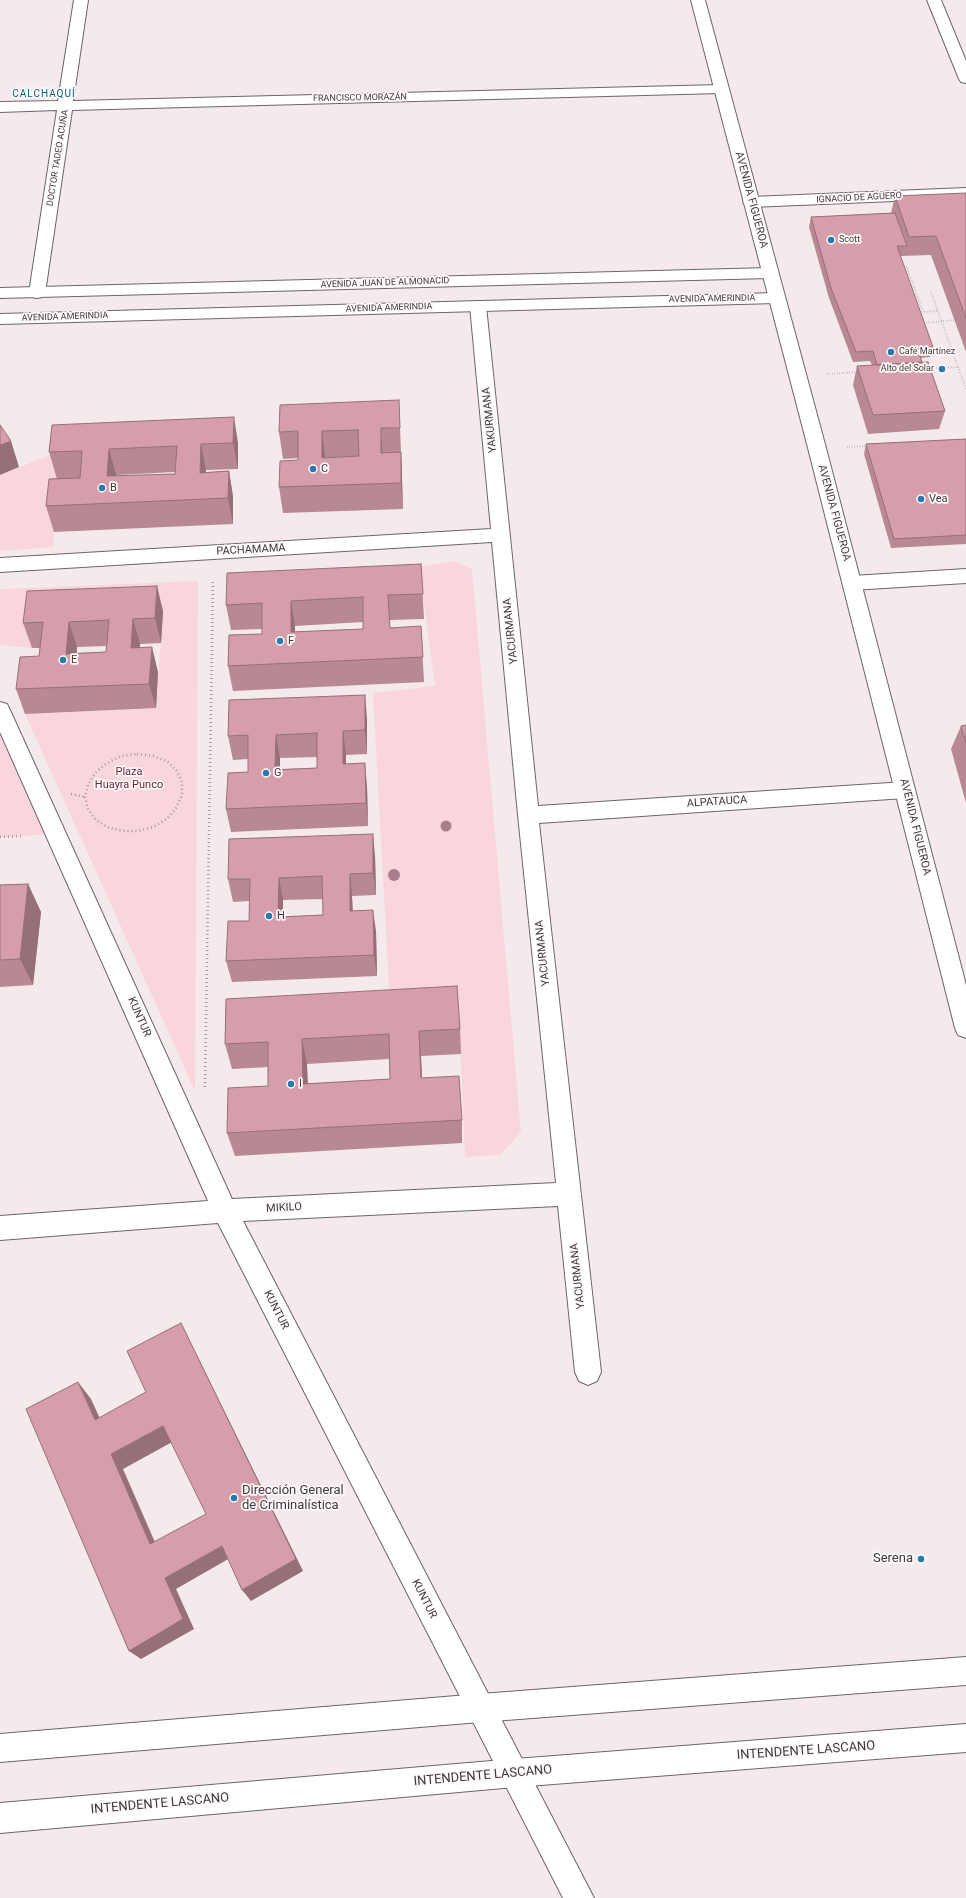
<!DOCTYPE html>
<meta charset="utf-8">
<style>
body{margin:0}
canvas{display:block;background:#f4eaec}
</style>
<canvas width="966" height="1898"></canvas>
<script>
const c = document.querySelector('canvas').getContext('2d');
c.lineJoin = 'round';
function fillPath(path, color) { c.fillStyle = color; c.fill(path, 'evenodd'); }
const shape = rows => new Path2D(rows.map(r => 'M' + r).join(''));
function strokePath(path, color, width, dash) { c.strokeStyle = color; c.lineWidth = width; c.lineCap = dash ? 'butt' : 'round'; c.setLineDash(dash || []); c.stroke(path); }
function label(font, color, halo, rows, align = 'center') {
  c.font = font + ' Roboto,sans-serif'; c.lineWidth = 3.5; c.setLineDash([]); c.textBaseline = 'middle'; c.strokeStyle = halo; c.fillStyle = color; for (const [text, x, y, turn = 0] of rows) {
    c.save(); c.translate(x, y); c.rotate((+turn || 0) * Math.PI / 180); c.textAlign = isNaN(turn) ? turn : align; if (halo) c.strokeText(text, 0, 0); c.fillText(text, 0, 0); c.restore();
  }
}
const green = shape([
 [60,451,53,547,0,551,0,475],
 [455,561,472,569,521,1132,500,1155,465,1157,458,1002,390,1006,373,693,435,686,419,567],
 [198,581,195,1091,25,714,156,708,163,611,36,616,32,648,0,645,0,589],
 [0,710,57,834,0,837]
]);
const pathFar1 = shape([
 [901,267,907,267,923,312,938,311],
 [931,292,966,389],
 [926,368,958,367],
 [827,374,858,372],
 [847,447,868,446]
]);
const path = shape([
 [137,754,153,756,167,761,177,771,182,782,182,795,176,808,167,819,153,827,138,831,122,831,107,827,96,820,88,809,85,797,88,785,95,773,107,763,121,756,137,754],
 [71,794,85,797],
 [0,837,23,836],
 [205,1087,213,580]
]);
const minor = shape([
 [74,0,88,0,73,101,721,85,726,86,728,89,726,92,721,93,72,110,45,293,43,297,37,298,31,297,29,293,57,110,0,112,0,102,58,101,74,0],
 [927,0,941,0,966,61,966,83,961,82,959,79,927,0],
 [966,188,966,198,751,207,745,205,743,202,745,199,751,197,966,188],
 [478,301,484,302,486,306,538,806,905,782,912,784,915,790,912,796,905,798,539,823,601,1372,597,1381,588,1385,579,1381,575,1372,558,1206,243,1221,594,1898,563,1898,218,1223,0,1240,0,1216,208,1201,0,732,0,702,7,704,10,710,232,1199,556,1183,518,815,492,542,0,572,0,558,491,529,470,306,472,302,478,301],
 [966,569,966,583,852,590,845,588,843,583,845,578,852,576,966,569]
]);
const tertiary = shape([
 [770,268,776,269,778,273,776,277,770,278,0,298,0,288,770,268],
 [777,293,783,294,785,298,783,302,777,303,0,324,0,314,777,293]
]);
const secondary = shape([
 [691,0,705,0,826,448,966,985,966,1038,958,1035,955,1028,808,448,691,0],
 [966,1657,966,1685,480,1722,0,1762,0,1734,480,1694,966,1657],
 [966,1724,966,1752,515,1787,0,1833,0,1803,515,1759,966,1724]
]);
const pathBridge = shape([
 [921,323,956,320]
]);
const trees = [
 [446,826,5.5],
 [394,875,6]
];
const wall = shape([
 [966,193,966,352,931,255,900,256,933,347,930,357,920,358,945,411,939,429,868,434,853,385,857,366,872,365,870,361,853,362,829,298,809,227,811,217,891,213,895,196],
 [52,425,238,443,238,469,206,470,206,472,229,471,233,497,233,524,54,532,46,506,57,479,49,452],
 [175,472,175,474,116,476,116,475],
 [400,427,401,454,403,509,283,513,279,487,298,460,298,458,283,459,279,432],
 [966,439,966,544,891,548,864,454,866,444],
 [421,564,424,619,390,620,390,628,421,626,424,682,233,691,228,666,262,634,262,629,231,630,226,605],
 [363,622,363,629,295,632,295,626],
 [163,611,161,643,140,644,140,648,158,672,156,708,25,714,16,689,39,656,40,648,32,648,23,623],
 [107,646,106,652,77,653,77,647],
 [367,719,367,754,346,755,346,764,367,786,368,826,231,832,226,809,248,772,248,759,233,760,228,736],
 [317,757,317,768,280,769,280,758],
 [966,725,966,803,951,749,961,726],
 [375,856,376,895,352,896,353,911,376,931,377,976,232,982,226,961,249,921,249,901,233,902,228,879],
 [323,899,323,915,283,917,283,900],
 [28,884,41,912,33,985,0,987,0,885],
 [226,999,460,1029,461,1054,421,1056,422,1078,462,1120,462,1143,235,1156,227,1133,268,1086,268,1067,232,1069,225,1044],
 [389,1059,390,1079,308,1084,307,1064]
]);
const shadedWall = shape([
 [234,417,238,443,238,469,233,443],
 [381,428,382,455,381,453],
 [322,431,325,457,325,484,322,458],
 [11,441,19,467,0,475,0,445],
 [201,444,206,470,205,499,200,473],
 [109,449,116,475,114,502,107,476],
 [401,452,402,479,403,509,401,483],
 [229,471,233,497,233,524,228,498],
 [157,586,163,611,161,643,155,618],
 [291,601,295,626,295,657,291,632],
 [133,619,140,644,138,673,131,648],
 [69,622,77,647,74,678,66,654],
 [152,647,158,672,156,708,149,684],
 [365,695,367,719,367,754,365,730],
 [343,731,346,755,346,787,343,764],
 [276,735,280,758,280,793,275,770],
 [365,763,367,786,368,826,366,803],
 [373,834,375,856,376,895,373,873],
 [350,874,352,896,353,932,350,911],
 [279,878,283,900,283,939,278,917],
 [28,884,41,912,33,985,20,959],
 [373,910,376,931,377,976,374,955],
 [419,1031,421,1056,423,1101,421,1078],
 [302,1039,307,1064,308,1108,303,1084],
 [181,1323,303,1571,251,1601,242,1590],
 [78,1382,91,1399,108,1436,95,1420],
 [163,1426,174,1441,123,1469,161,1556,150,1544,111,1454],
 [222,1546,230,1558,176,1589,194,1629,141,1659,129,1651,165,1578]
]);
const building = shape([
 [966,193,966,318,936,236,909,237,895,196,966,193],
 [895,213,907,246,897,246,933,347,917,348,922,362,877,365,873,351,856,352,831,288,811,217,895,213],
 [928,362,945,411,873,415,857,366,928,362],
 [399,400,400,428,381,428,381,453,401,452,401,483,279,487,280,461,298,460,298,431,279,432,280,405,399,400],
 [358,430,359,456,322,458,322,431,358,430],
 [234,417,233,443,201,444,200,473,229,471,228,498,46,506,49,479,80,478,82,451,49,452,52,425,234,417],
 [177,446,175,474,107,476,109,449,177,446],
 [0,425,11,441,0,445,0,425],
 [966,439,966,535,894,539,866,444,966,439],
 [421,564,423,594,388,595,390,628,421,626,423,657,228,666,229,635,262,634,262,603,226,605,227,573,421,564],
 [363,597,363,629,291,632,291,601,363,597],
 [157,586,155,618,133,619,131,648,152,647,149,684,16,689,20,657,39,656,43,622,23,623,27,591,157,586],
 [109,620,106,652,66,654,69,622,109,620],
 [365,695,365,730,343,731,343,764,365,763,366,803,226,809,228,773,248,772,248,735,228,736,229,700,365,695],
 [317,733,317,768,275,770,276,735,317,733],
 [966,725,966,743,961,726,966,725],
 [373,834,373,873,350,874,350,911,373,910,374,955,226,961,228,921,249,921,250,879,228,879,229,839,373,834],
 [322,876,323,915,278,917,279,878,322,876],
 [28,884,20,959,0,960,0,885,28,884],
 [457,986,460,1029,419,1031,421,1078,459,1076,462,1120,227,1133,228,1088,268,1086,268,1042,225,1044,226,999,457,986],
 [389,1034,390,1079,303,1084,302,1039,389,1034],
 [181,1323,296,1559,242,1590,222,1546,165,1578,183,1619,129,1651,26,1409,78,1382,95,1420,146,1392,127,1351,181,1323],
 [163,1426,206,1514,150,1544,111,1454,163,1426]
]);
const markers = [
 [831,240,4,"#277bab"],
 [891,352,4,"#277bab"],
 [942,369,4,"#277bab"],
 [313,469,4,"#277bab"],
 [102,488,4,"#277bab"],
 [921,499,4,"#277bab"],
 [280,641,4,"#277bab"],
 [63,660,4,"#277bab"],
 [266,773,4,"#277bab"],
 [269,916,4,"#277bab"],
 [291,1084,4,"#277bab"],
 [234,1498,4,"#277bab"],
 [921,1559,4,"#277bab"]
];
const farStreetnames = [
 ["FRANCISCO MORAZÁN",360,98,-1],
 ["DOCTOR TADEO ACUÑA",58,158,-81],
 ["IGNACIO DE AGÜERO",859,198,-3],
 ["AVENIDA JUAN DE ALMONACID",385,283,-2],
 ["AVENIDA AMERINDIA",712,299,-1],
 ["AVENIDA AMERINDIA",389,308,-2],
 ["AVENIDA AMERINDIA",65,317,-2]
];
const farPoinames = [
 ["Scott",839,240],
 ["Café Martínez",899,352],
 ["Alto del Solar",934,369,"right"]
];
const farNeighbourhoodnames = [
 ["CALCHAQUÍ",44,94]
];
const streetNames = [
 ["AVENIDA FIGUEROA",751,200,75],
 ["YAKURMANA",490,420,-96],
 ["AVENIDA FIGUEROA",834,513,75],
 ["PACHAMAMA",251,550,-3],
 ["YACURMANA",511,631,-96],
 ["ALPATAUCA",717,802,-4],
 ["AVENIDA FIGUEROA",915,827,76],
 ["YACURMANA",543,953,-96],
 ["KUNTUR",139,1017,66],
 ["MIKILO",284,1208,-3],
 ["YACURMANA",578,1276,-96],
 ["KUNTUR",276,1310,63],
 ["KUNTUR",424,1599,63]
];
const poiNames = [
 ["C",321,469],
 ["B",110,488],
 ["Vea",929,499],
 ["F",288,641],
 ["E",71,660],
 ["G",274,773],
 ["H",277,916],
 ["I",299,1084]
];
const parkNames = [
 ["Plaza",129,772],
 ["Huayra Punco",129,785]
];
const nearPoinames = [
 ["Dirección General",242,1491],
 ["de Criminalística",242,1506],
 ["Serena",913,1559,"right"]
];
const nearStreetnames = [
 ["INTENDENTE LASCANO",806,1751,-4],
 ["INTENDENTE LASCANO",483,1776,-5],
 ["INTENDENTE LASCANO",160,1804,-5]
];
fillPath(green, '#f9d5dd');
strokePath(minor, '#6d6567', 2);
strokePath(tertiary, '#6d6567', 2);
strokePath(secondary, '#6d6567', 2);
strokePath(pathFar1, '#a39c9e', 2, [0.5, 2]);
strokePath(path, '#a39c9e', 2.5, [1, 3]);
fillPath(minor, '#fff');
fillPath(tertiary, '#fff');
fillPath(secondary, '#fff');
strokePath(pathBridge, '#a39c9e', 2, [0.5, 2]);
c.fillStyle = '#a87f8b';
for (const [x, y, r] of trees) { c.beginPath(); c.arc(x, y, r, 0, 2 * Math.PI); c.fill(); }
fillPath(wall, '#b88893');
fillPath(shadedWall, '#966f78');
fillPath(building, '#d69eab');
strokePath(building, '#966f78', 1);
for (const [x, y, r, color] of markers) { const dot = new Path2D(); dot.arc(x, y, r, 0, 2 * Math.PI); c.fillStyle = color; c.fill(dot); strokePath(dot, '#fff9fa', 1.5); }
label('9px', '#3f3b3c', '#fff9fa', farStreetnames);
label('9px', '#3f3b3c', '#fff9fa', farPoinames, 'left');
c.letterSpacing = '1px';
label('10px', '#055d88', '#fff9fa', farNeighbourhoodnames);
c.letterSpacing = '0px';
label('11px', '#3f3b3c', '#fff9fa', streetNames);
label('11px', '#3f3b3c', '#fff9fa', poiNames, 'left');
label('11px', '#6a273c', '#fff9fa', parkNames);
label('13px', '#3f3b3c', '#fff9fa', nearPoinames, 'left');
label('13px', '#3f3b3c', '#fff9fa', nearStreetnames);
</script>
